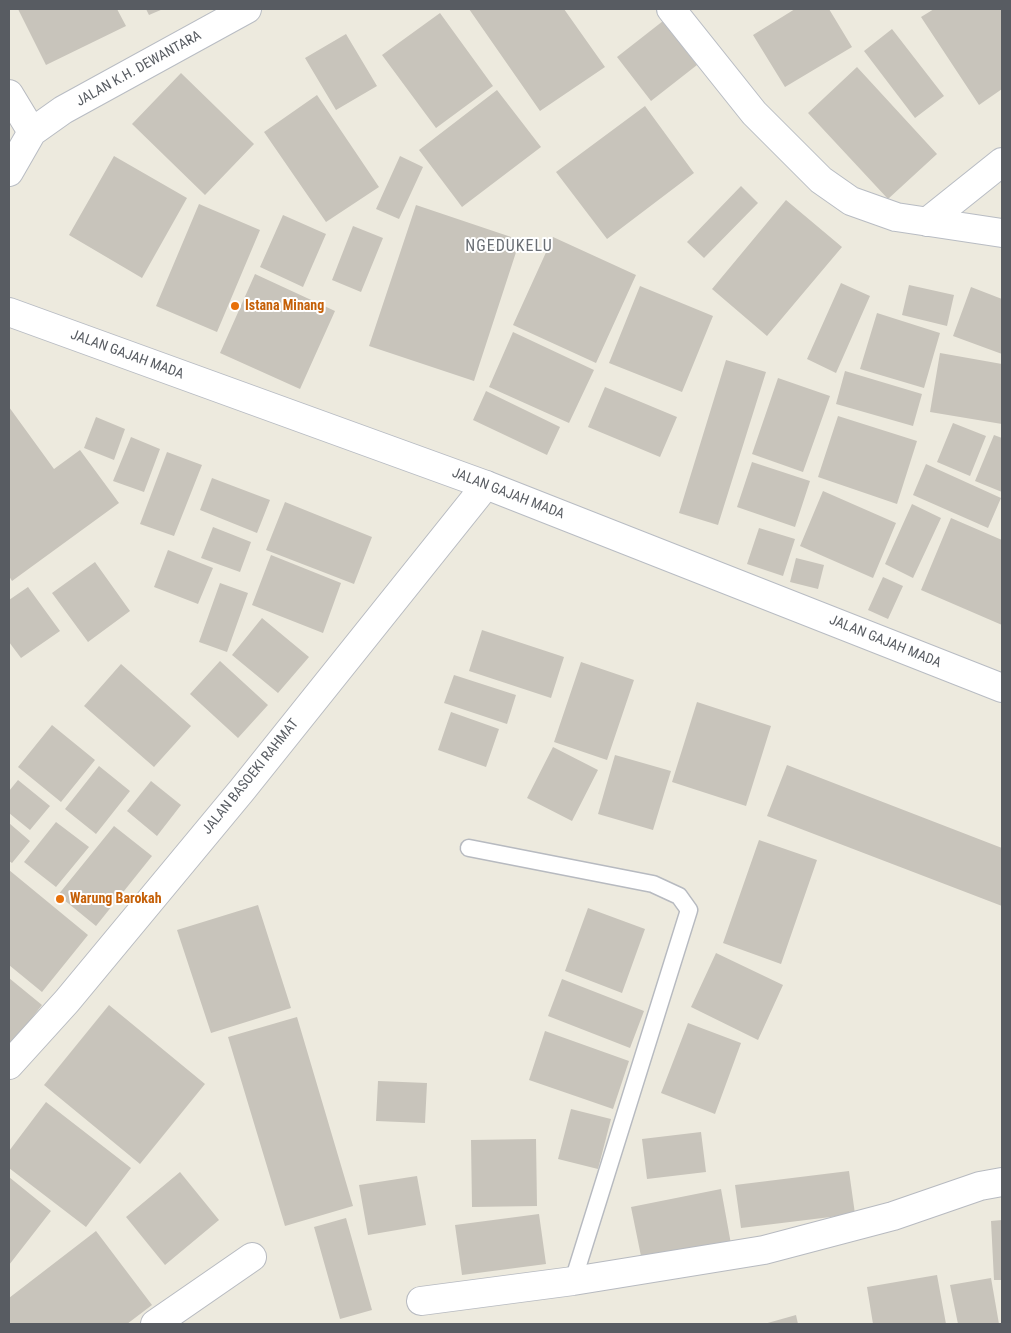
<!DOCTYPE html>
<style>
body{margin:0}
#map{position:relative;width:1011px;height:1333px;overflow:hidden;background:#edeade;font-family:"Roboto Condensed",sans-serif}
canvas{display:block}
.frame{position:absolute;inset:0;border:10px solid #585c62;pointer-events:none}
</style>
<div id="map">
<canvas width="1011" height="1333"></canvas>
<div class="frame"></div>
</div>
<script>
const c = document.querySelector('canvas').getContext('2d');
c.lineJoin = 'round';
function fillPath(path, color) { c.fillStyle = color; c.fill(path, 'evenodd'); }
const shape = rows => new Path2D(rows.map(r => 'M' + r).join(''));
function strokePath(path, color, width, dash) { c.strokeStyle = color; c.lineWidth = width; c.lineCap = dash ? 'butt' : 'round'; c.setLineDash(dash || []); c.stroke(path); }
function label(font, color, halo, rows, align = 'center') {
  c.font = font + ' "Roboto Condensed",sans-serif'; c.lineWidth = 4; c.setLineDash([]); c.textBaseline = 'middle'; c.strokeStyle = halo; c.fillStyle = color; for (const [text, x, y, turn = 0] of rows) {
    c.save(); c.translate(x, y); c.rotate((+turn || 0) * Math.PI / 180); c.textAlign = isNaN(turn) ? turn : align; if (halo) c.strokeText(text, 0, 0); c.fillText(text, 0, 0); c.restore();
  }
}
const building = shape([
 [18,9,117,9,126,26,46,65],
 [146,9,163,9,149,15],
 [469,9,564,9,605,67,540,111],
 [795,9,829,9,852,47,785,87,753,35],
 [934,9,1002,9,1002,89,979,105,921,17],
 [440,13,493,86,436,128,382,55],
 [663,21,697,65,651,101,617,57],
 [892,29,944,96,915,118,864,51],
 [346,34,377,86,336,110,305,58],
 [857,67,937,154,888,199,808,113],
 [181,73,254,144,205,195,132,124],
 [497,90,541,147,462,207,419,150],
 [317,95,379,187,326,222,264,132],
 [645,106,694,173,607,239,556,172],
 [114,156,187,198,142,278,69,235],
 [400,156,423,167,399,219,376,209],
 [741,186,758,203,704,258,687,242],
 [786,200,842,247,767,336,712,289],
 [199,204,260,230,217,332,156,306],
 [416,205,520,240,474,381,369,346],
 [283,215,326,234,303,287,260,267],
 [353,226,383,238,361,292,332,280],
 [553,237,636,275,596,363,513,325],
 [255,274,335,311,300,389,220,353],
 [841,283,870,296,836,373,807,359],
 [909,285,954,295,947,326,902,315],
 [640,286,713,316,682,392,609,363],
 [971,287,1002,299,1002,354,953,336],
 [877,313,940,333,924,388,860,369],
 [513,332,594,370,569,423,489,387],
 [940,353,1002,364,1002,424,930,412],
 [726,360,766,372,718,525,679,513],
 [845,371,922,394,913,426,836,404],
 [778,378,830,396,803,472,752,454],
 [605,387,677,417,660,457,588,427],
 [486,391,560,427,547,455,473,420],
 [9,407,54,469,80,450,119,503,12,581,9,576],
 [838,416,917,441,897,504,818,477],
 [96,417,125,429,114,460,84,448],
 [953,423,986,436,970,476,937,462],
 [994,435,1002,438,1002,492,975,481],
 [131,437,160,449,144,492,113,481],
 [167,452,202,465,174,536,140,524],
 [752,462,810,481,795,527,737,507],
 [926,464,1001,498,988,528,913,495],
 [212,478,270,500,257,533,200,510],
 [823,491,896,523,873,578,800,546],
 [285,502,372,537,354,584,266,550],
 [912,504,941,518,913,578,885,564],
 [951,518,1002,540,1002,625,921,590],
 [213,527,251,542,240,572,201,558],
 [759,528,795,539,783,576,747,564],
 [168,550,213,568,198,604,154,587],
 [271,555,341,583,323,633,252,605],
 [796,558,824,565,818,589,790,582],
 [95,562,130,611,88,642,52,593],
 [883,577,903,586,888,619,868,610],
 [220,583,248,593,227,652,199,642],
 [28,587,60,631,21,658,9,642,9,600],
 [262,618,309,657,278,693,232,655],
 [482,630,564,657,551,698,469,671],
 [220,661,268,705,238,738,190,694],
 [581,662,634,680,607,760,554,742],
 [121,664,191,726,154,767,84,706],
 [454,675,516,695,507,724,444,703],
 [697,702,771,726,746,806,672,782],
 [451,712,499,729,486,767,438,750],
 [52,725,95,760,61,802,18,767],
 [553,747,598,770,572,821,527,798],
 [615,755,671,771,653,830,598,814],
 [787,765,1002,848,1002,906,767,816],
 [99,766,130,791,96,834,65,809],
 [18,780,50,806,30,830,9,813,9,791],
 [151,781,181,805,157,836,127,811],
 [56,822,89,847,56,887,24,862],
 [9,823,30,841,12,863,9,861],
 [114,826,152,856,96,926,58,895],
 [759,840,817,860,781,964,723,943],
 [9,870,88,935,42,992,9,965],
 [258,905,291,1008,211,1033,177,930],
 [588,908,645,929,622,993,565,971],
 [716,953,783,985,758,1040,691,1007],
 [9,978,42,1005,9,1048],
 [562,979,644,1011,630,1048,548,1016],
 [109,1005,205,1084,140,1164,44,1085],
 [297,1017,353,1206,285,1226,228,1037],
 [688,1023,741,1043,715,1114,661,1093],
 [545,1031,629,1061,613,1109,529,1080],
 [378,1081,427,1083,425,1123,376,1121],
 [46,1102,131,1168,86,1227,9,1168,9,1151],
 [571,1109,611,1119,598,1169,558,1159],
 [701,1132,706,1172,647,1179,642,1139],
 [536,1139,537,1206,472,1207,471,1140],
 [849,1171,855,1214,741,1228,735,1185],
 [180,1172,219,1220,165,1265,126,1217],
 [417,1176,426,1225,368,1235,359,1185],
 [9,1177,51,1211,9,1265],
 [721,1189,731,1244,642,1261,631,1207],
 [539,1214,546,1264,462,1275,455,1225],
 [346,1218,372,1310,340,1319,314,1227],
 [1002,1220,1002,1280,994,1280,991,1221],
 [96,1231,152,1305,127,1324,9,1324,9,1298],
 [937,1275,946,1324,873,1324,867,1287],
 [991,1278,999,1324,958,1324,950,1285],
 [796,1315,798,1324,764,1324]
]);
const lane = shape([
 [469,848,653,884,679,896,689,910,573,1281]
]);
const street = shape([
 [9,94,32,132],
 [9,1065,67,1001,242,790,486,485],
 [421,1301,573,1281,764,1250,893,1216,980,1186,1002,1182],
 [155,1324,252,1257]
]);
const secondary = shape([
 [671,9,754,113,821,180,851,201,896,217,1002,233],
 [9,172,32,132,63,110,247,9],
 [927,222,1002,162],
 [9,312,486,485,1002,688]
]);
const markers = [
 [235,306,5,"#e8710a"],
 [60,899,5,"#e8710a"]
];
const streetNames = [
 ["JALAN K.H. DEWANTARA",139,69,-29],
 ["JALAN GAJAH MADA",127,355,20],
 ["JALAN GAJAH MADA",508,494,21],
 ["JALAN GAJAH MADA",885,642,22],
 ["JALAN BASOEKI RAHMAT",251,777,-51]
];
const foodNames = [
 ["Istana Minang",245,306],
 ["Warung Barokah",70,899]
];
const quarterNames = [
 ["NGEDUKELU",509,247]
];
fillPath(building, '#c8c4bb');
strokePath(lane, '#b7bac0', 19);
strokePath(street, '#b7bac0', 30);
strokePath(secondary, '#b8bcc3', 30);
strokePath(lane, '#fff', 16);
strokePath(street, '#fff', 28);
strokePath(secondary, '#fff', 28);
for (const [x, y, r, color] of markers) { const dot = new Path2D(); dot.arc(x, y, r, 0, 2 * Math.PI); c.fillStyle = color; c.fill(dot); strokePath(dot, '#fff', 2); }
label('14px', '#585c62', '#fff', streetNames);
label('bold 14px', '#c56008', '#fff', foodNames, 'left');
c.letterSpacing = '1px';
label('16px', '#696e74', '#fff', quarterNames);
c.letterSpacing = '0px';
</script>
